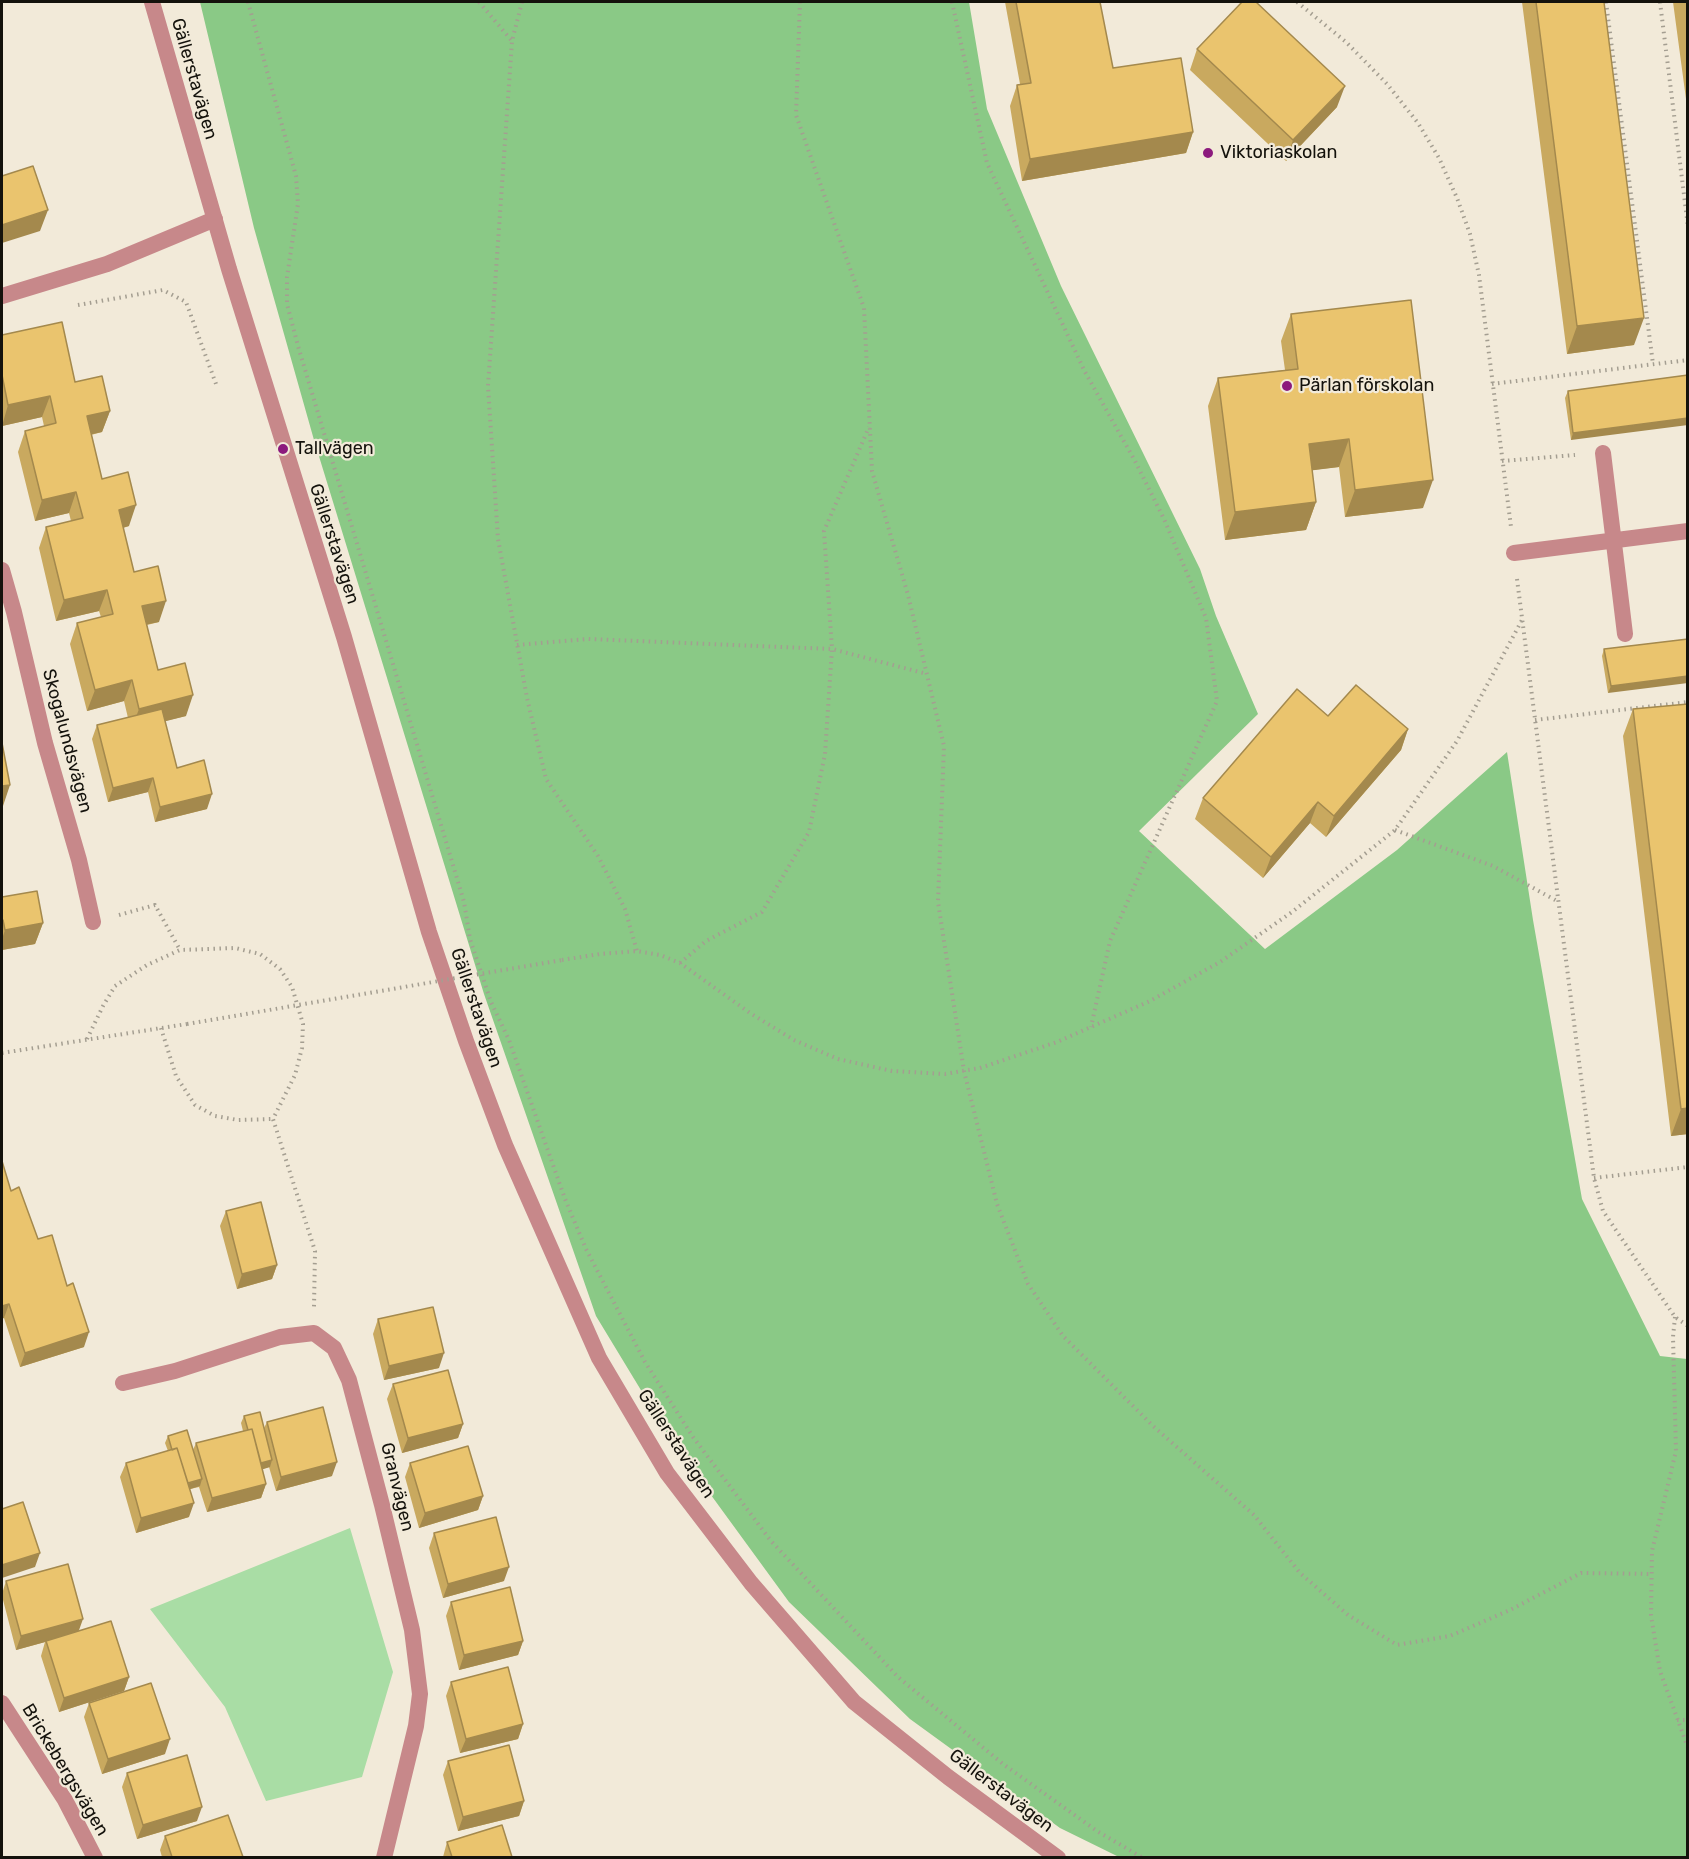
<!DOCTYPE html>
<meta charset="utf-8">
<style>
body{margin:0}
#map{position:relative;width:1689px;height:1859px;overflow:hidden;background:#f2ead9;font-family:Rubik,sans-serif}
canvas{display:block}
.frame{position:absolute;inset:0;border:3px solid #14120c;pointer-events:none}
</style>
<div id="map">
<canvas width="1689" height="1859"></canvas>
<div class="frame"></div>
</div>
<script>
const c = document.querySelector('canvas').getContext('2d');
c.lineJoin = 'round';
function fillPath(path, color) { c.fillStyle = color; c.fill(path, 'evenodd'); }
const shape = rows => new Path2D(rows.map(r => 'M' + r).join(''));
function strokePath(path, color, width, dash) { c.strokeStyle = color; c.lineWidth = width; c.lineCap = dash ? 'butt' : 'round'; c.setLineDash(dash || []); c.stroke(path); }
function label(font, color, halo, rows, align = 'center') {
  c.font = font + ' Rubik,sans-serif'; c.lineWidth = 4.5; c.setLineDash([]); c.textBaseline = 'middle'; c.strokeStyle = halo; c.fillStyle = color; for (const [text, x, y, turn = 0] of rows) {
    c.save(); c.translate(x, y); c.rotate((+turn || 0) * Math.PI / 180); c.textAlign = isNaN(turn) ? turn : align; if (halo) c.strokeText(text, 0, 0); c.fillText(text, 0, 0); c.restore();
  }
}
const green = shape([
 [350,1528,393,1672,362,1777,266,1801,225,1707,150,1609]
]);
const forest = shape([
 [200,2,969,2,987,109,1061,286,1200,569,1216,616,1258,714,1139,831,1265,949,1397,850,1507,752,1533,920,1582,1199,1660,1356,1687,1359,1687,1857,1119,1857,1060,1828,910,1719,789,1602,673,1443,596,1316,484,994,314,440,254,228]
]);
const path = shape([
 [248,2,296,176,298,204,287,277,287,304,298,346,464,902,470,939,491,1002,509,1040,565,1199,586,1249,645,1362,693,1437,771,1541,898,1677,1003,1764,1097,1831,1143,1858],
 [479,2,512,41],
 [522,2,512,41,488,386,498,539,527,698,546,779,598,856,625,909,637,951],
 [800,2,796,115,864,308,872,471,908,595,944,746,938,902,964,1071,997,1204,1028,1284,1063,1336,1153,1426,1254,1515,1300,1573,1348,1615,1397,1645,1450,1636,1510,1610,1581,1573,1652,1574],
 [952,2,987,163,1085,372,1135,461,1164,519,1206,618,1217,701,1110,941,1091,1027],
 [1297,2,1346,42,1387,84,1418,123,1439,158,1457,198,1470,234,1479,275,1511,527],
 [1606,2,1653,364],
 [1660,2,1688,227],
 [78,305,163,290,186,302,216,384],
 [1492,384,1688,360],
 [1502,461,1575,455],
 [1517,579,1594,1178,1603,1211,1675,1317,1688,1326],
 [517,645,588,639,832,649,927,674],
 [1535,720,1688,702],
 [1395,830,1493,866,1557,901],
 [119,915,155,905,180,950],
 [562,960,600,954,637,951,660,955,680,963,750,1013,794,1040,838,1059,892,1071,945,1074,980,1068,1057,1042,1150,1001,1220,962,1292,912,1395,830,1457,741,1522,620],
 [680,963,706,941,762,912,809,832,825,754,832,649,824,531,869,427],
 [161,1028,176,1076,195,1105,215,1116,238,1120,273,1119],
 [87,1039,103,1006,115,986,147,965,180,950,235,948,260,954,280,969,292,987,303,1024,302,1048,295,1075,273,1119,315,1251,314,1307],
 [2,1053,187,1024],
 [1594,1178,1688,1167],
 [1675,1317,1673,1337,1676,1451,1652,1551,1651,1615,1660,1671,1688,1748],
 [1677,1720,1688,1720]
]);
const minor = shape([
 [2,296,107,264,215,219],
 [1603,453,1625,634],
 [1514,553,1688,531],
 [2,570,14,612,45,743,79,860,93,922],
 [123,1383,175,1371,280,1337,314,1333,334,1348,349,1380,382,1505,412,1630,420,1694,416,1726,384,1858],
 [2,1703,65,1800,95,1858]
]);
const tertiary = shape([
 [152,2,229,269,344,637,429,932,466,1041,505,1145,599,1358,667,1473,751,1583,854,1702,948,1777,1058,1858]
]);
const pathBridge = shape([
 [187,1024,562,960]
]);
const wall = shape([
 [1005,2,1100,2,1113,68,1193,132,1186,153,1022,181,1010,106,1017,85,1020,84],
 [1522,2,1604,2,1634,345,1567,354],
 [1673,2,1688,2,1688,114],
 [1197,49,1337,107,1286,161,1190,70],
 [1291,314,1423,508,1345,517,1339,467,1312,470,1316,502,1306,530,1225,540,1208,406,1218,378,1285,370,1281,341],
 [2,335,75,382,110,411,102,432,91,435,102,479,129,526,123,528,134,572,159,622,147,625,158,670,186,716,165,721,177,768,207,809,155,822,148,792,108,802,92,739,97,725,128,718,124,701,87,711,70,644,77,623,101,617,99,611,56,621,39,548,46,527,71,521,69,513,35,521,18,452,25,431,44,426,42,417,2,426],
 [1688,375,1571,440,1565,398,1568,391],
 [1688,639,1608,693,1602,656,1604,649],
 [1688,704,1688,1134,1671,1136,1623,736,1633,709],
 [1328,716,1408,729,1401,750,1326,837,1310,823,1263,878,1195,819,1203,798],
 [2,897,43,923,35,944,2,950],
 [11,1191,38,1239,84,1347,20,1367,4,1318],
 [226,1211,277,1265,272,1279,237,1289,220,1226],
 [378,1319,439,1368,384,1380,373,1334],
 [393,1384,463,1424,458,1438,402,1453,387,1399],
 [244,1416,264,1428,267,1422,332,1476,276,1491,269,1467,262,1469,266,1484,261,1498,207,1512,199,1487,190,1489,189,1517,136,1533,120,1477,126,1463,168,1451,165,1443,168,1436,193,1450,196,1443,243,1431,241,1423],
 [410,1463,483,1496,478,1510,419,1528,405,1477],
 [434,1533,504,1581,443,1598,429,1548],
 [6,1581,78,1631,129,1677,124,1691,59,1712,41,1656,45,1642,16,1650,2,1596,2,1594],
 [451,1602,523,1641,518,1655,459,1670,446,1616],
 [451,1682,523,1724,518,1739,460,1753,446,1696],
 [89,1703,165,1754,102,1774,84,1717],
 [448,1761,524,1801,519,1816,458,1831,443,1775],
 [127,1773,197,1821,137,1839,122,1787],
 [165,1836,243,1857,162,1857,160,1850],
 [447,1842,512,1857,443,1857]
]);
const shadedWall = shape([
 [1345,86,1337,107,1286,161,1293,140],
 [1193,132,1186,153,1022,181,1030,159],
 [48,210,40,231,2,243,2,225],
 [1644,318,1634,345,1567,354,1577,326],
 [50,396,42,417,2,426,8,405],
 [110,411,102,432,79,437,87,416],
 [1688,418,1688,425,1571,440,1573,433],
 [1349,439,1339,467,1299,472,1309,444],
 [1433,480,1423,508,1345,517,1355,490],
 [76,492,69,513,35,521,42,500],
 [1316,502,1306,530,1225,540,1235,512],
 [136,505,129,526,111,531,119,510],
 [107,590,99,611,56,621,64,600],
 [166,601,159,622,134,627,142,606],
 [1688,676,1688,683,1608,693,1611,686],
 [132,680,124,701,87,711,95,690],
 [193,695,186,716,131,730,139,709],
 [1408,729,1401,750,1326,837,1334,816],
 [153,778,148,792,108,802,113,788],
 [10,785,3,806,2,806,2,786],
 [212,794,207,809,155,822,160,807],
 [1318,802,1310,823,1263,878,1271,857],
 [43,923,35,944,2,950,2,939,5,930],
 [1688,1108,1688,1134,1671,1136,1681,1109],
 [277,1265,272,1279,237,1289,242,1274],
 [9,1304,4,1318,2,1319,2,1306],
 [89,1332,84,1347,20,1367,25,1353],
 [444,1353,439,1368,384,1380,389,1366],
 [463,1424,458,1438,402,1453,408,1438],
 [272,1460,270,1467,254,1472,257,1464],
 [337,1462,332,1476,276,1491,281,1477],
 [202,1479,200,1486,181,1492,184,1485],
 [266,1484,261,1498,207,1512,212,1498],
 [483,1496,478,1510,419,1528,425,1513],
 [194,1503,189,1517,136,1533,141,1518],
 [40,1553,35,1567,2,1578,2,1565],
 [509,1567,504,1581,443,1598,448,1584],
 [83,1619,78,1633,16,1650,21,1636],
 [523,1641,518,1655,459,1670,464,1655],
 [129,1677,124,1691,59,1712,64,1698],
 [523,1724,518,1739,460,1753,466,1739],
 [170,1739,165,1754,102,1774,108,1759],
 [524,1801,519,1816,458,1831,463,1817],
 [202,1807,197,1821,137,1839,143,1825]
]);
const building = shape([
 [1016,2,1100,2,1113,68,1181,58,1193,132,1030,159,1017,85,1031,83,1016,2],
 [1242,2,1256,2,1345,86,1293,140,1197,49,1242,2],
 [1536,2,1604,2,1644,318,1577,326,1536,2],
 [33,166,48,210,2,225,2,176,33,166],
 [1411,300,1433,480,1355,490,1349,439,1309,444,1316,502,1235,512,1218,378,1298,369,1291,314,1411,300],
 [62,322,75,382,102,376,110,411,87,416,102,479,128,472,136,505,119,510,134,572,158,566,166,601,142,606,158,670,185,663,193,695,139,709,132,680,95,690,77,623,113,614,107,590,64,600,46,527,83,518,76,492,42,500,25,431,56,423,50,396,8,405,2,375,2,335,62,322],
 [1688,375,1688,418,1573,433,1568,391,1688,375],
 [1688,639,1688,676,1611,686,1604,649,1688,639],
 [1356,685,1408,729,1334,816,1318,802,1271,857,1203,798,1297,689,1328,716,1356,685],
 [1688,704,1688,1108,1681,1109,1633,709,1688,704],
 [162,709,177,768,204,760,212,794,160,807,153,778,113,788,97,725,162,709],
 [2,743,10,785,2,786,2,743],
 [37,891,43,923,5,930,3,920,2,920,2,897,37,891],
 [2,1161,11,1191,19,1187,38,1239,52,1235,67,1286,73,1283,89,1332,25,1353,9,1304,2,1306,2,1161],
 [261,1202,277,1265,242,1274,226,1211,261,1202],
 [433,1307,444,1353,389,1366,378,1319,433,1307],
 [448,1370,463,1424,408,1438,393,1384,448,1370],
 [323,1407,337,1462,281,1477,267,1422,323,1407],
 [260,1412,272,1460,261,1463,252,1429,248,1430,244,1416,260,1412],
 [252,1429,266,1484,212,1498,196,1443,252,1429],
 [187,1430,202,1479,188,1483,177,1448,172,1450,168,1436,187,1430],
 [468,1446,483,1496,425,1513,410,1463,468,1446],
 [177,1448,194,1503,141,1518,126,1463,177,1448],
 [23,1502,40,1553,2,1565,2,1509,23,1502],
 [496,1517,509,1567,448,1584,434,1533,496,1517],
 [68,1564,83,1619,21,1636,6,1581,68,1564],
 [510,1587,523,1641,464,1655,451,1602,510,1587],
 [111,1621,129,1677,64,1698,46,1641,111,1621],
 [508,1667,523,1724,466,1739,451,1682,508,1667],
 [151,1683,170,1739,108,1759,89,1703,151,1683],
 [509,1745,524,1801,463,1817,448,1761,509,1745],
 [187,1755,202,1807,143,1825,127,1773,187,1755],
 [228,1815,243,1857,172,1857,165,1836,228,1815],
 [502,1825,512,1857,452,1857,447,1842,502,1825]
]);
const markers = [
 [1208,153,6,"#8c1a7d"],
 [1287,386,6,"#8c1a7d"],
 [283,449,6,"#8c1a7d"]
];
const streetNames = [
 ["Gällerstavägen",194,79,74],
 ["Gällerstavägen",334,544,72],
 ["Skogalundsvägen",67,741,75],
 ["Gällerstavägen",476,1008,71],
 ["Gällerstavägen",676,1444,57],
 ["Granvägen",397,1487,76],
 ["Brickebergsvägen",65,1770,59],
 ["Gällerstavägen",1001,1791,37]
];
const poiNames = [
 ["Viktoriaskolan",1220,153],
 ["Pärlan förskolan",1299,386],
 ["Tallvägen",295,449]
];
fillPath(green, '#a9dda5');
fillPath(forest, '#8ac986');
strokePath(path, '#a49e91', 4, [1.5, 4.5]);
strokePath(minor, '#c7888a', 16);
strokePath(tertiary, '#c7888a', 16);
strokePath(pathBridge, '#a49e91', 4, [1.5, 4.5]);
fillPath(wall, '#c9a95f');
fillPath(shadedWall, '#a4894d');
fillPath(building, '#eac46e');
strokePath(building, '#a4894d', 1.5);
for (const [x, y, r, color] of markers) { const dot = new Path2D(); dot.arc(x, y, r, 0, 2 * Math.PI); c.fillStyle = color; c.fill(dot); strokePath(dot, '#f2ead9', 2); }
label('18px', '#14120c', '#f2ead9', streetNames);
label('18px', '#14120c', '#f2ead9', poiNames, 'left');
</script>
